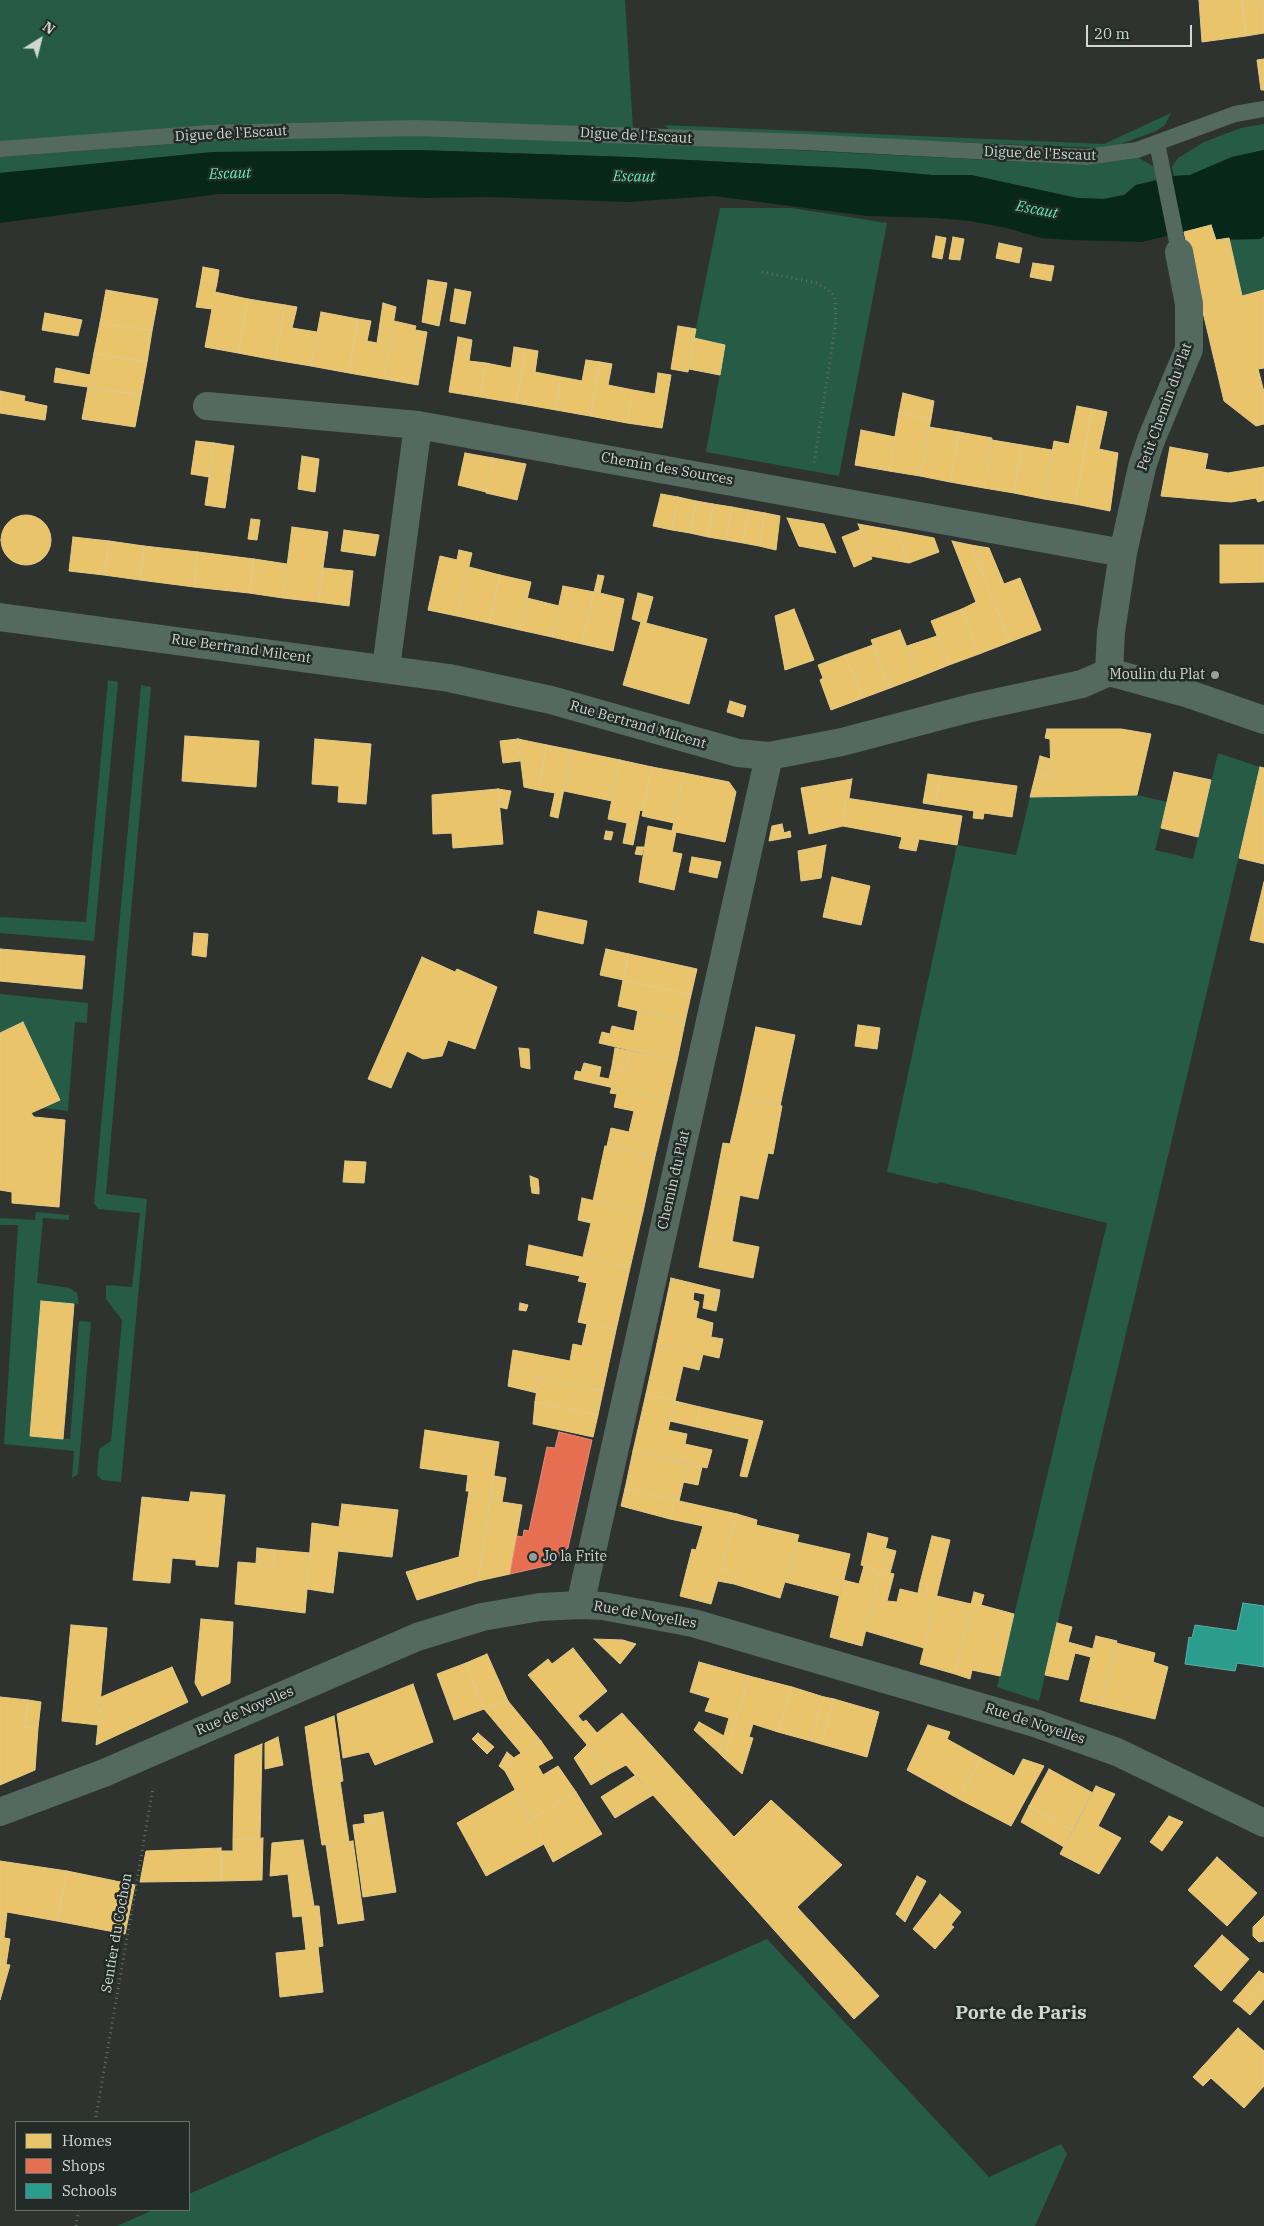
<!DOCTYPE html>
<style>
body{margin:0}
#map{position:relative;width:1264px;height:2226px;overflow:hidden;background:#2e3330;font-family:"IBM Plex Serif",serif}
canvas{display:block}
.legend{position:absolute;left:15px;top:2121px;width:175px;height:90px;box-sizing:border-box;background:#222b27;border:1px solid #686f6c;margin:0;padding:6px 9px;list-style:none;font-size:15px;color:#d0d6d3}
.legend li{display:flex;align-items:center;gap:10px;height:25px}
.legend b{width:25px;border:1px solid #686f6c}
.north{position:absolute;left:15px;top:15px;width:50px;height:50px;-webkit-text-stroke:4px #222b27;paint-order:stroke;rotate:36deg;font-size:14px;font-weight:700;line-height:20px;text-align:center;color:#d0d6d3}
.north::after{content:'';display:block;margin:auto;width:18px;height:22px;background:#d0d6d3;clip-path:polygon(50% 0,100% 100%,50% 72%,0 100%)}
.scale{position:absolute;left:1086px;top:25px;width:106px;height:22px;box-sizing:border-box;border:2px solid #d0d6d3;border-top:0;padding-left:6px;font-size:15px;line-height:18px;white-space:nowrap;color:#d0d6d3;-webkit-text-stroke:4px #222b27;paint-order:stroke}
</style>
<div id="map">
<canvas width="1264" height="2226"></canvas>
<ul class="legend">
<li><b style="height:14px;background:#e9c46a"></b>Homes</li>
<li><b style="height:14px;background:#e76f51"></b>Shops</li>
<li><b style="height:14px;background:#2a9d8f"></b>Schools</li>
</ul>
<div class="north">N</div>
<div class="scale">20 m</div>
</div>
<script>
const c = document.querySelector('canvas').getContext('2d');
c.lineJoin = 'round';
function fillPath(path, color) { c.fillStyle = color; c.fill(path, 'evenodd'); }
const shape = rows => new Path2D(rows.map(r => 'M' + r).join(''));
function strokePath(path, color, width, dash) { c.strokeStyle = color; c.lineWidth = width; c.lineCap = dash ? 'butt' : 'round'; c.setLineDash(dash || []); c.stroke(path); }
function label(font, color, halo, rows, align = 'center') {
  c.font = font + ' "IBM Plex Serif",serif'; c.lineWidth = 5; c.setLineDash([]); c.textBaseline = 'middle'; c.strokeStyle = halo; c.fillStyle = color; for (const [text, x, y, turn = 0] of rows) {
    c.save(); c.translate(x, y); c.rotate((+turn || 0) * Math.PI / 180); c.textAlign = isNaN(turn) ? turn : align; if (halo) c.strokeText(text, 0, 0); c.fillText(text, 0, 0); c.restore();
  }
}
const green = shape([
 [0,0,625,0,633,129,330,122,255,124,0,142],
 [1171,113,1165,125,1156,131,1113,147,1102,148,671,131,664,125,1104,144],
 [1264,124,1264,150,1232,157,1190,175,1174,176,1172,167,1178,158,1204,142,1241,128],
 [416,135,715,146,1085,165,1139,158,1154,167,1157,180,1136,185,1124,195,1104,199,1077,198,971,175,932,175,866,169,629,157,417,150,213,152,0,173,0,157,210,141],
 [720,208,792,208,887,223,839,476,706,452,725,345,694,338],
 [1264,236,1264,290,1242,296,1229,238,1260,239],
 [108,680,118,682,94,941,0,933,0,917,86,922],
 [141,685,151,687,106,1194,147,1199,121,1482,102,1480,97,1475,99,1449,111,1441,122,1320,106,1299,106,1285,132,1287,140,1213,98,1209,94,1203],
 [1218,753,1260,767,1039,1701,997,1687,1107,1223,939,1182,938,1184,887,1172,957,845,1016,855,1030,797,1137,795,1167,802,1155,850,1193,859],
 [0,994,88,1003,87,1023,75,1022,68,1111,42,1108,59,1099,24,1023,0,1033],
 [36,1212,69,1215,69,1220,43,1218,37,1283,69,1288,77,1293,79,1304,41,1301,30,1436,70,1439,79,1321,91,1322,78,1474,72,1478,74,1451,4,1444,18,1225,0,1225,0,1218,35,1220],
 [767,1939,989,2177,1061,2144,1067,2154,1035,2226,117,2226,153,2210,189,2210,189,2194]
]);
const water = shape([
 [417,150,629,157,866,169,932,175,971,175,1077,198,1104,199,1124,195,1136,185,1174,176,1190,175,1232,157,1264,150,1264,236,1260,239,1216,240,1211,225,1142,242,1070,240,1041,238,1007,228,970,221,937,218,867,216,714,196,627,202,488,197,424,198,342,194,219,194,0,223,0,173,213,152]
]);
const homes = shape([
 [1199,0,1242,0,1246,36,1202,42,1199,0],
 [1242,0,1264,0,1264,33,1246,36,1242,0],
 [1264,59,1264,90,1261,90,1257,60,1264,59],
 [1211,225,1216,240,1229,238,1242,296,1264,290,1264,368,1258,369,1264,392,1264,424,1256,426,1224,401,1184,232,1211,225],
 [936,236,946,238,942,259,932,257,936,236],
 [953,237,964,239,960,260,949,259,953,237],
 [999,243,1022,248,1019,263,996,258,999,243],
 [1033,263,1054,266,1051,281,1030,277,1033,263],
 [203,267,219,270,217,283,201,280,203,267],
 [201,280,217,283,215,292,248,299,238,353,205,347,212,309,196,307,201,280],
 [428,280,447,283,439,326,422,322,428,280],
 [455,289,471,292,465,324,450,321,455,289],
 [106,290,158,299,152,331,100,323,106,290],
 [248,299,285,305,275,360,238,353,248,299],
 [383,303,396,307,384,379,349,373,358,319,371,321,367,341,377,343,383,303],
 [285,305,297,307,292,328,317,332,311,366,275,360,285,305],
 [321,312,358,319,349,373,311,366,321,312],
 [45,313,82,320,78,336,42,330,45,313],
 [394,321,416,326,415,330,427,332,418,385,384,379,394,321],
 [100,323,152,331,147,362,94,353,100,323],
 [678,326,696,329,688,372,671,369,678,326],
 [458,337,472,340,469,361,486,363,480,397,449,392,458,337],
 [694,338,725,345,720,375,689,369,694,338],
 [514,347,526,349,516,403,480,397,486,363,511,368,514,347],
 [526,349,538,351,535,372,561,377,556,410,516,403,526,349],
 [94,353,147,362,141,395,54,382,56,368,90,375,94,353],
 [586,360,600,362,590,416,556,410,561,377,582,381,586,360],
 [600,362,612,364,608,385,633,390,627,423,590,416,600,362],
 [658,373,671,375,662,428,627,423,633,390,655,394,658,373],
 [88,387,141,395,135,427,82,419,88,387],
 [0,391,25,396,24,401,47,406,45,420,0,413,0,391],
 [903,393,934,401,931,419,899,413,903,393],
 [1077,406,1092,409,1075,504,1044,499,1054,441,1069,444,1077,406],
 [1092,409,1107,412,1099,449,1118,453,1110,511,1075,504,1092,409],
 [899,413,931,419,920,476,889,471,899,413],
 [929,427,959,432,950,482,920,476,929,427],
 [861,430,895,437,889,471,855,465,861,430],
 [959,432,992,438,984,488,950,482,959,432],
 [992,440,1022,445,1014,493,984,488,992,440],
 [196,441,214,443,209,477,191,474,196,441],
 [214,443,234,446,225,508,205,505,214,443],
 [1022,445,1052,450,1044,499,1014,493,1022,445],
 [1170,447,1208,454,1205,469,1228,473,1264,467,1264,500,1258,502,1256,498,1231,502,1161,496,1170,447],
 [465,453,493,458,486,492,458,485,465,453],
 [302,456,319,459,315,492,298,489,302,456],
 [493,458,526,464,517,500,486,493,493,458],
 [661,494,678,497,672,530,653,526,661,494],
 [678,497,696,501,690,533,672,530,678,497],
 [696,501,713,504,708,537,690,533,696,501],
 [713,504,732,507,726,540,708,537,713,504],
 [732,507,748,510,743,543,726,540,732,507],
 [748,510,765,513,759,546,743,543,748,510],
 [765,513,780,516,776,550,759,546,765,513],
 '1 540a25 25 0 1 1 50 0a25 25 0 1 1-50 0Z',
 [787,518,824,524,836,553,799,546,787,518],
 [251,519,260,520,257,540,248,539,251,519],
 [858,524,897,531,909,563,871,556,858,524],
 [292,527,328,532,318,602,283,598,292,527],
 [344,530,379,535,375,556,341,551,344,530],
 [860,530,872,559,854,567,842,537,860,530],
 [897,531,934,538,939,552,909,563,897,531],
 [73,537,109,541,104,575,69,571,73,537],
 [109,541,144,546,140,580,104,575,109,541],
 [952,541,971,545,1010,642,979,654,962,609,976,602,952,541],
 [971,545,989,548,1004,584,1020,578,1041,630,1010,642,971,545],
 [1220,545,1264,545,1264,582,1220,583,1220,545],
 [144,546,198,552,194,587,140,580,144,546],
 [459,550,472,553,457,616,428,610,440,556,457,560,459,550],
 [198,552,254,559,249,593,194,587,198,552],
 [254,559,287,564,283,598,249,593,254,559],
 [469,567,500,575,489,623,457,616,469,567],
 [323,568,353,571,349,606,318,602,323,568],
 [500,575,531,582,520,630,489,623,500,575],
 [598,575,604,576,600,593,624,599,613,651,582,644,598,575],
 [563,586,594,592,582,644,552,637,563,586],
 [638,593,653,597,646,623,707,639,689,704,623,685,641,622,632,619,638,593],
 [527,598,559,606,552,637,520,630,527,598],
 [794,609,814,660,785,670,775,616,794,609],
 [962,609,979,654,949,665,931,621,962,609],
 [900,630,919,677,890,688,871,640,900,630],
 [937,636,949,665,919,677,907,646,937,636],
 [873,645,890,688,863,698,845,655,873,645],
 [845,655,863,698,831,710,820,680,823,678,818,665,845,655],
 [730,701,746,706,743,717,727,712,730,701],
 [1047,729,1121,729,1151,734,1137,795,1030,797,1036,773,1051,777,1050,739,1045,738,1047,729],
 [185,736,259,741,256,787,182,781,185,736],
 [315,739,371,744,366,804,338,802,339,786,312,784,315,739],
 [518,739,520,761,503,763,500,741,518,739],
 [518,739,547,745,538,790,524,787,518,739],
 [547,745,572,750,558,818,550,816,555,793,538,790,547,745],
 [572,750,620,760,612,801,564,791,572,750],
 [1040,756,1050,759,1051,777,1036,773,1040,756],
 [620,760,652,767,643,811,640,810,633,845,623,843,627,823,608,819,620,760],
 [652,767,684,773,674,823,642,816,652,767],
 [1260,767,1264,768,1264,864,1239,858,1260,767],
 [1174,772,1211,780,1198,837,1161,828,1174,772],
 [684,773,729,782,736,792,725,842,676,832,672,852,682,854,674,890,639,882,648,826,672,831,684,773],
 [928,774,941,776,935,805,923,803,928,774],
 [941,776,1017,786,1012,817,984,813,983,819,973,818,974,811,935,805,941,776],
 [852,779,849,798,846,798,843,826,809,834,801,788,852,779],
 [498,789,511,791,509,800,499,798,498,789],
 [498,789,503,844,453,848,452,833,433,834,432,795,498,789],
 [499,798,509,800,507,809,499,807,499,798],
 [846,798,962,816,957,845,919,839,916,851,899,848,902,837,843,826,846,798],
 [782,824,784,833,790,831,791,837,769,841,772,826,782,824],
 [606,831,613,832,611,840,604,839,606,831],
 [826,845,821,878,801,881,798,851,826,845],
 [637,847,644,847,642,855,635,854,637,847],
 [692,857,721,862,717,878,689,872,692,857],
 [832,877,870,886,861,925,823,917,832,877],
 [1264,882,1264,943,1250,940,1264,882],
 [538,911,587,921,583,944,534,933,538,911],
 [194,933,208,934,206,957,192,955,194,933],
 [0,949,85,956,82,989,0,981,0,949],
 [606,949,629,954,623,980,600,975,606,949],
 [629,954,697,969,691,995,623,980,629,954],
 [422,957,455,972,457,969,497,987,475,1049,448,1040,442,1056,423,1059,407,1051,391,1088,368,1079,422,957],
 [623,980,691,995,685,1022,618,1006,623,980],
 [638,1010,685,1022,677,1061,599,1043,602,1032,610,1034,612,1026,634,1031,638,1010],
 [23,1022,60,1100,31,1113,34,1117,65,1120,59,1207,12,1203,12,1192,0,1190,0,1033,23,1022],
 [858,1025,880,1028,877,1049,855,1046,858,1025],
 [756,1027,795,1035,780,1106,741,1097,756,1027],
 [519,1048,529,1049,530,1069,521,1067,519,1048],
 [615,1048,630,1051,626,1069,612,1066,615,1048],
 [630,1051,677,1061,668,1100,574,1079,576,1071,581,1072,584,1063,601,1067,599,1077,609,1079,612,1066,626,1069,630,1051],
 [612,1087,668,1100,655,1156,607,1146,611,1128,629,1132,634,1111,614,1107,617,1094,610,1093,612,1087],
 [741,1097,782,1106,773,1154,768,1153,758,1199,714,1190,723,1143,730,1144,741,1097],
 [605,1146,655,1156,643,1212,593,1201,605,1146],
 [345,1161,366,1162,364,1183,343,1182,345,1161],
 [530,1176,538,1179,539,1188,531,1186,530,1176],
 [531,1186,539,1188,539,1194,532,1193,531,1186],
 [714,1190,740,1195,732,1242,705,1236,714,1190],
 [582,1198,643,1212,630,1268,583,1257,591,1223,578,1220,582,1198],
 [705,1236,759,1247,753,1278,699,1267,705,1236],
 [529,1245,630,1268,616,1330,578,1322,587,1283,578,1281,580,1276,526,1265,529,1245],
 [671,1278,720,1290,719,1297,694,1292,693,1300,699,1302,696,1318,713,1323,711,1337,723,1339,719,1358,657,1344,671,1278],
 [705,1294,719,1297,716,1311,703,1308,705,1294],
 [41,1301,74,1304,63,1439,30,1436,41,1301],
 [520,1303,528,1305,526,1311,519,1310,520,1303],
 [587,1324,616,1330,603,1391,510,1371,513,1350,570,1361,573,1344,582,1346,587,1324],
 [657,1344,703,1354,699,1370,683,1366,675,1401,646,1394,657,1344],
 [510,1371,539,1377,537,1393,508,1386,510,1371],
 [539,1377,603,1391,598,1415,535,1402,539,1377],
 [646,1394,675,1401,668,1430,687,1434,685,1444,712,1450,707,1468,633,1451,646,1394],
 [675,1401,700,1407,696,1427,670,1421,675,1401],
 [535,1402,598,1415,593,1437,533,1424,535,1402],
 [700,1407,763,1421,747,1477,740,1476,749,1439,696,1427,700,1407],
 [425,1430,499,1442,478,1581,417,1600,406,1572,459,1557,469,1491,466,1491,468,1475,420,1468,425,1430],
 [633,1451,688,1463,679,1501,625,1489,633,1451],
 [688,1463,702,1467,698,1485,683,1482,688,1463],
 [494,1476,506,1478,502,1502,522,1505,510,1574,478,1581,494,1476],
 [625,1489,675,1500,670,1519,621,1506,625,1489],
 [191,1492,225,1495,218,1567,196,1565,196,1560,172,1558,170,1583,133,1580,142,1497,189,1502,191,1492],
 [675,1500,737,1514,711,1604,680,1596,692,1549,696,1550,703,1526,670,1519,675,1500],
 [342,1504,398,1510,392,1557,338,1551,333,1593,307,1589,312,1523,339,1527,342,1504],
 [737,1514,757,1520,756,1525,799,1535,780,1598,734,1584,737,1574,721,1569,737,1514],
 [868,1533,888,1538,880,1571,861,1565,868,1533],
 [932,1536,950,1540,924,1648,866,1631,880,1571,894,1574,887,1601,897,1602,900,1589,925,1595,929,1585,920,1583,932,1536],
 [797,1542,850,1554,840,1596,785,1582,797,1542],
 [257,1548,275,1550,274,1565,256,1563,257,1548],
 [885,1548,896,1551,890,1573,880,1571,885,1548],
 [275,1550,310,1553,305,1613,235,1604,238,1562,274,1565,275,1550],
 [864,1566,880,1571,862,1646,830,1637,843,1580,859,1584,864,1566],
 [721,1569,737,1574,734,1584,718,1581,721,1569],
 [920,1583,929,1585,925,1595,918,1593,920,1583],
 [974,1592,984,1595,981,1605,1014,1614,1000,1676,972,1670,970,1679,955,1674,974,1592],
 [937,1596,971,1604,955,1674,920,1664,937,1596],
 [201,1619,233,1622,230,1683,202,1696,195,1683,201,1619],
 [1057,1623,1072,1627,1068,1642,1093,1649,1091,1657,1075,1653,1068,1680,1045,1675,1057,1623],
 [71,1625,107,1628,98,1725,62,1721,71,1625],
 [1096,1636,1117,1641,1101,1706,1080,1701,1096,1636],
 [594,1639,623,1640,636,1644,620,1664,594,1639],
 [1116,1643,1155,1653,1153,1662,1168,1667,1155,1719,1101,1706,1116,1643],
 [573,1648,607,1691,578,1716,583,1722,586,1720,597,1733,622,1713,734,1837,771,1800,842,1865,797,1907,879,1996,854,2019,626,1765,611,1773,528,1675,548,1659,552,1664,573,1648],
 [487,1654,508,1701,484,1709,466,1663,487,1654],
 [699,1662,749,1676,724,1758,719,1753,729,1718,705,1711,710,1698,690,1692,699,1662],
 [466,1663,484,1709,454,1720,437,1674,466,1663],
 [172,1667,188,1702,96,1745,101,1697,172,1667],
 [749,1676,792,1687,778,1732,753,1724,749,1737,753,1738,742,1774,724,1758,749,1676],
 [413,1684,433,1742,375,1765,369,1752,343,1758,337,1714,413,1684],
 [792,1687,824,1697,811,1741,778,1732,792,1687],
 [0,1697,28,1700,25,1727,38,1728,35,1770,0,1785,0,1697],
 [824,1697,834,1699,821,1744,811,1741,824,1697],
 [834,1699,879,1712,867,1757,821,1744,834,1699],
 [28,1700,41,1702,38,1728,25,1727,28,1700],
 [508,1701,541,1741,521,1753,484,1709,508,1701],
 [334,1716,343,1781,313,1786,305,1727,334,1716],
 [699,1722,724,1736,719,1753,694,1730,699,1722],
 [928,1725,950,1732,947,1739,981,1758,959,1799,907,1770,928,1725],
 [478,1733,494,1747,487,1754,472,1739,478,1733],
 [278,1737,283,1765,265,1769,265,1743,278,1737],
 [541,1741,553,1758,538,1766,543,1775,558,1766,576,1792,531,1819,505,1771,515,1757,541,1741],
 [262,1744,260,1838,233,1840,235,1755,262,1744],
 [587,1745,611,1773,591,1785,574,1758,587,1745],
 [507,1752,514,1758,510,1764,503,1759,507,1752],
 [981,1758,1014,1776,1023,1759,1044,1766,1011,1826,959,1799,981,1758],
 [503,1759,510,1764,505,1771,499,1766,503,1759],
 [1049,1769,1093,1793,1073,1831,1029,1806,1049,1769],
 [636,1775,653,1795,615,1818,601,1797,636,1775],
 [340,1781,349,1842,322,1845,313,1786,340,1781],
 [1096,1786,1115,1794,1098,1826,1121,1838,1099,1874,1060,1854,1096,1786],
 [515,1790,544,1844,486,1876,457,1823,515,1790],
 [576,1792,602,1834,553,1862,531,1819,576,1792],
 [1029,1806,1073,1831,1064,1847,1021,1822,1029,1806],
 [383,1812,396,1892,363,1897,353,1825,374,1822,373,1814,383,1812],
 [373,1814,374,1822,365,1823,364,1815,373,1814],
 [1169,1816,1183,1822,1162,1851,1150,1842,1169,1816],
 [263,1838,262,1880,221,1881,221,1851,233,1851,233,1840,263,1838],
 [303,1840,314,1906,319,1906,323,1946,318,1947,323,1992,280,1997,276,1953,306,1950,302,1916,293,1917,288,1874,270,1876,272,1843,303,1840],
 [353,1841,364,1920,338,1924,326,1845,353,1841],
 [221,1848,221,1881,140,1882,146,1851,221,1848],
 [1217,1857,1257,1893,1227,1926,1188,1890,1217,1857],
 [0,1861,67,1871,57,1921,7,1912,4,1938,0,1937,0,1861],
 [67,1871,135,1885,125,1934,57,1921,67,1871],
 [917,1876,926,1881,905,1922,896,1914,917,1876],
 [940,1894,961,1912,951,1925,954,1927,935,1949,913,1929,940,1894],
 [1264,1916,1264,1941,1259,1942,1253,1936,1253,1927,1264,1916],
 [1222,1935,1249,1959,1221,1991,1194,1966,1222,1935],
 [0,1937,10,1939,6,1965,0,1964,0,1937],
 [0,1964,10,1965,0,2000,0,1964],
 [1259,1971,1264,1974,1264,1981,1241,2007,1233,2001,1259,1971],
 [1264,1981,1264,1999,1250,2015,1241,2007,1264,1981],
 [1238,2028,1264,2051,1264,2086,1244,2108,1211,2078,1203,2086,1193,2077,1238,2028]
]);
const shops = shape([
 [559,1432,592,1440,568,1548,550,1565,510,1574,517,1536,523,1537,524,1530,529,1531,547,1447,555,1448,559,1432]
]);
const schools = shape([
 [1243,1603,1264,1606,1264,1667,1237,1663,1235,1671,1185,1664,1189,1637,1192,1638,1195,1625,1237,1631,1243,1603]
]);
const path = shape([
 [762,272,817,283,831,292,835,298,836,321,814,464],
 [95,2122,153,1788],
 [76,2226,79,2210]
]);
const service = shape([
 [1157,143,1179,252],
 [0,149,209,133,416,128,804,142,1086,157,1137,150,1235,114,1264,109]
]);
const minor = shape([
 [207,406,418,425,1123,553],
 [0,617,449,678,551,700,738,753,769,756,842,742,971,708,1082,684,1109,672,1189,694,1264,720],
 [386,668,418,425],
 [1109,672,1111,632,1123,553,1142,467,1151,440,1189,349,1189,304,1179,252],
 [580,1605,769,756]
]);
const tertiary = shape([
 [0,1812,104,1773,417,1637,482,1617,540,1607,580,1605,603,1606,693,1623,1035,1723,1117,1752,1264,1823]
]);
const markers = [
 [1215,675,5,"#979d9a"],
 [533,1557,5,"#979d9a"]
];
const streetNames = [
 ["Digue de l'Escaut",231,134,-3],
 ["Digue de l'Escaut",636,136,3],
 ["Digue de l'Escaut",1040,154,2],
 ["Petit Chemin du Plat",1165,407,-70],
 ["Chemin des Sources",667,469,10],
 ["Rue Bertrand Milcent",241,649,8],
 ["Rue Bertrand Milcent",638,725,16],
 ["Chemin du Plat",674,1180,-77],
 ["Rue de Noyelles",645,1615,10],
 ["Rue de Noyelles",245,1711,-23],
 ["Rue de Noyelles",1035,1724,18],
 ["Sentier du Cochon",117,1933,-80]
];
const poiNames = [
 ["Moulin du Plat",1205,675],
 ["Jo la Frite",543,1557,"left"]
];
const waterNames = [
 ["Escaut",230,174,-2],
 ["Escaut",634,177,1],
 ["Escaut",1037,210,11]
];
const districtNames = [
 ["Porte de Paris",1021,2014]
];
fillPath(green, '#265b46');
fillPath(water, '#08271b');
fillPath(homes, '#e9c46a');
strokePath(homes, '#e2c98a', 1);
fillPath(shops, '#e76f51');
strokePath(shops, '#e08e78', 1);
fillPath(schools, '#2a9d8f');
strokePath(schools, '#5caea3', 1);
strokePath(path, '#636f6a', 3, [1, 4]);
strokePath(service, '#546960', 16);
strokePath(minor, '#546960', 28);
strokePath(tertiary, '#546960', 28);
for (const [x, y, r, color] of markers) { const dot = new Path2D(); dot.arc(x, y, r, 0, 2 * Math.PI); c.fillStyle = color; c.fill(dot); strokePath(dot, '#222b27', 2); }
label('14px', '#d0d6d3', '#222b27', streetNames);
label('14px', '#d0d6d3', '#222b27', poiNames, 'right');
label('italic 15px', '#61edb7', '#222b27', waterNames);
label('bold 19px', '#d0d6d3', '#222b27', districtNames);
</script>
